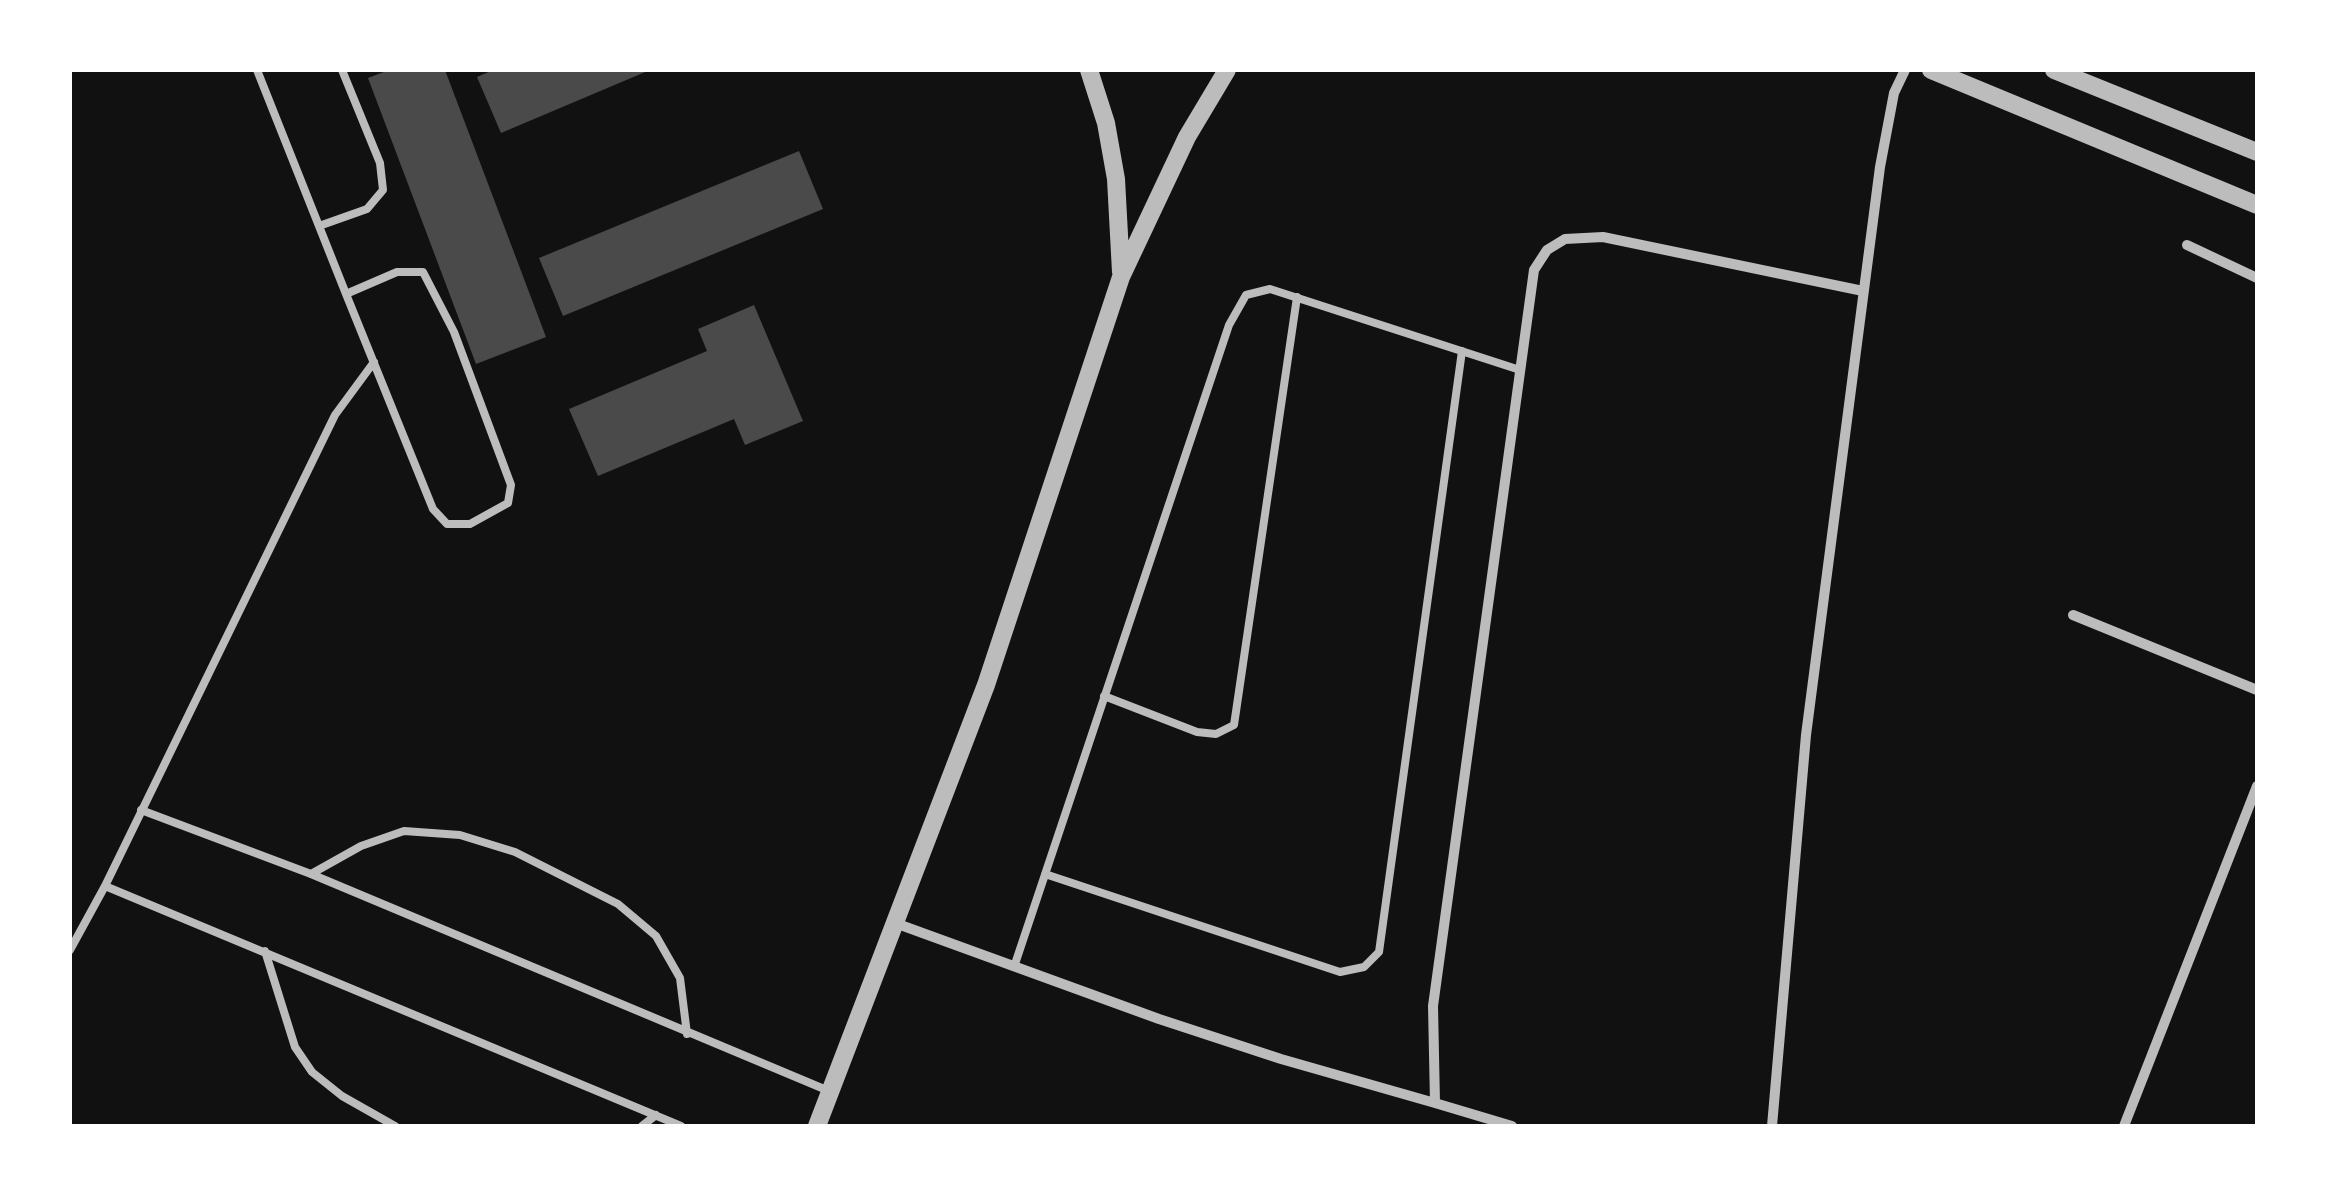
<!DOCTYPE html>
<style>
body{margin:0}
#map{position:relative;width:2327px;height:1196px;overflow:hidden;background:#111;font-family:"Work Sans",sans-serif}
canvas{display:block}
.frame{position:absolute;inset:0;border:72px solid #fff;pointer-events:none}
</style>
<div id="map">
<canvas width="2327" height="1196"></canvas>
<div class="frame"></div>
</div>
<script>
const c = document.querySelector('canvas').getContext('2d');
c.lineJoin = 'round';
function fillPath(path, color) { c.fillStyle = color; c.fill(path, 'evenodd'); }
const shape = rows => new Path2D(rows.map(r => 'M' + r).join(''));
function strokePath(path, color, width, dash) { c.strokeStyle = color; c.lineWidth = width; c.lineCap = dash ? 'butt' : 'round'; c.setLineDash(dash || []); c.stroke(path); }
const building = shape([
 [389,70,445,70,546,337,476,364,368,78],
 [493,70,650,70,501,133,477,77],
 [799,151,823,209,563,316,539,258],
 [754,305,803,421,745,445,734,419,598,476,569,409,707,351,698,329]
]);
const service = shape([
 [257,70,346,294,433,509,447,524,470,524,508,503,511,485,454,332,423,272,397,272,346,294],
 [319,226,367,209,383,190,380,163,342,70],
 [1104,696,1197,732,1216,734,1234,725,1297,297],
 [141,810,311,874,829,1091],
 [311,874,361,846,404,831,460,835,515,852,618,904,656,936,680,978,687,1034],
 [1045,874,1340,972,1364,967,1379,952,1462,351],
 [105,886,681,1126],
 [70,950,105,886,335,415,374,362],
 [265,951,295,1047,312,1072,342,1096,395,1126],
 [1014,967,1229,325,1246,295,1270,289,1520,370],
 [642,1126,656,1115]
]);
const minor = shape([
 [2187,245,2257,278],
 [2073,615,2257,690],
 [895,923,1159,1019,1281,1059,1435,1103],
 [1512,1126,1435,1103,1433,1006,1534,270,1547,250,1565,239,1603,237,1863,291],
 [1772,1126,1806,735,1880,167,1894,93,1905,70],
 [2124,1126,2257,786]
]);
const tertiary = shape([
 [1089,70,1106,123,1116,179,1121,272],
 [1931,70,2257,205],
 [2054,70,2257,152],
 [817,1126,986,685,1121,277,1187,137,1227,70]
]);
fillPath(building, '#4a4a4a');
strokePath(service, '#bcbcbc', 8);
strokePath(minor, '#bcbcbc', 10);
strokePath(tertiary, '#bcbcbc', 18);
</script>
